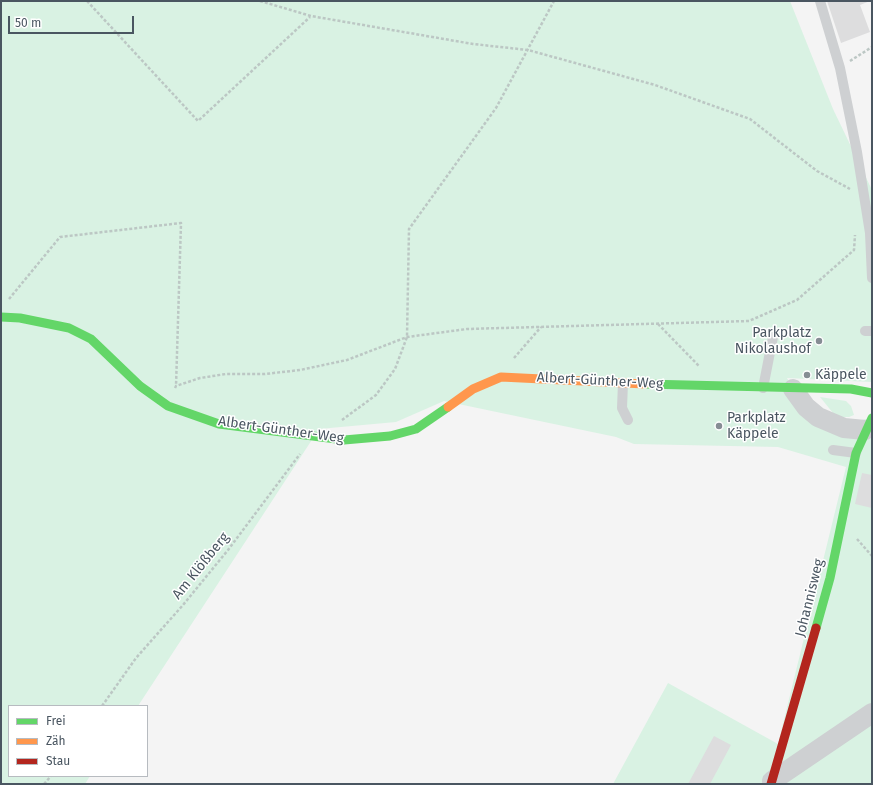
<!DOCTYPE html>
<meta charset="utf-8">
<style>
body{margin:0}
#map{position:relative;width:873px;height:785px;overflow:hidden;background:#f4f4f4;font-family:"Fira Sans",sans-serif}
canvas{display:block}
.frame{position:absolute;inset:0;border:2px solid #4a5661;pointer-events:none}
.legend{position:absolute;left:8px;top:705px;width:140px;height:72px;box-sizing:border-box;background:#fff;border:1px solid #b7bbc0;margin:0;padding:5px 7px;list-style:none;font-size:12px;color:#4a5661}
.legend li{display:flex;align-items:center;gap:8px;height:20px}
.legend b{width:20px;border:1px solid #b7bbc0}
.scale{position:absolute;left:8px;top:16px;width:126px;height:18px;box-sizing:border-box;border:2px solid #4a5661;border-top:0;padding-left:5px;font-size:12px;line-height:14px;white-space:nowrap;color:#4a5661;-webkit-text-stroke:3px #fff;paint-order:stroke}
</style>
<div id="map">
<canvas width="873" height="785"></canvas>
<div class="frame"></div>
<ul class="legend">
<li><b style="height:5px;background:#63d668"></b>Frei</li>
<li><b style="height:5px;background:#ff974d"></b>Zäh</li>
<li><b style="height:5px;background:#b3261e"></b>Stau</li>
</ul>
<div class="scale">50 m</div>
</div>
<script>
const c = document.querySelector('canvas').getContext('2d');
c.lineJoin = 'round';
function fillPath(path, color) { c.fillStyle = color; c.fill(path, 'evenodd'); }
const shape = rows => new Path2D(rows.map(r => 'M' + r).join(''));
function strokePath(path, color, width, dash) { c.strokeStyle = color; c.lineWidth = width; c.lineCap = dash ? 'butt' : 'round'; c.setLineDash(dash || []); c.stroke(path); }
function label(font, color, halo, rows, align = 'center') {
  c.font = font + ' "Fira Sans",sans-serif'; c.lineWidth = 3; c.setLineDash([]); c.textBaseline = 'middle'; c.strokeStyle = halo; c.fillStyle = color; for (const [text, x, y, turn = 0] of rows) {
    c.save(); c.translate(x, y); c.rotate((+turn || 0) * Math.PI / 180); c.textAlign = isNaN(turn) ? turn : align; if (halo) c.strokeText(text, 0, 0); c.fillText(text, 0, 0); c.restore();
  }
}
const green = shape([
 [1,1,790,1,833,109,872,190,872,382,787,378,793,389,835,425,872,418,872,713,771,784,613,784,668,683,778,744,846,467,778,447,634,444,616,437,444,401,396,422,319,429,138,706,9,706,9,776,90,776,85,784,1,784],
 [820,397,846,401,851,406,854,415,849,417,842,417,833,413],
 [872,724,872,784,784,784]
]);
const building = shape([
 [827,1,870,1,860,5,870,32,841,43],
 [862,473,872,475,872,508,855,504],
 [714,736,731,745,710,784,688,784]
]);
const path = shape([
 [87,1,198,121,310,17],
 [260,1,311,16,473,44,528,50,655,85,750,119,817,171,850,189],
 [850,61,872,47],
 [9,299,60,237,181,223,176,386],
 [658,324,699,366],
 [514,358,541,327],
 [175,388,176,386,200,378,226,374,265,374,300,370,347,360,407,337,467,329,749,321,797,300,854,250,855,235],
 [342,420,376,395,395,369,407,337,409,229,496,108,554,1],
 [857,539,872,556],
 [102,706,136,658,183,605,228,550,300,454],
 [44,784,51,776]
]);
const lane = shape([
 [820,1,840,68,857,152,870,233,872,278],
 [865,331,872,331],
 [623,383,622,408,628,420],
 [763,388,773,337],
 [833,450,856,453]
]);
const street = shape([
 [793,389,806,407,818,417,844,428,865,430],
 [772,781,872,713]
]);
const fast = shape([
 [1,317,20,318,69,328,91,339,140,386,168,406,219,424,344,440,390,436,416,429,448,407],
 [645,384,851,389,872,393],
 [816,628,830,578,856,453,872,418]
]);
const slow = shape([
 [448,407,473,389,501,377,645,384]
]);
const jam = shape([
 [771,784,816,628]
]);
const markers = [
 [819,341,4,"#868d94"],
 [807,375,4,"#868d94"],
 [719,426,4,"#868d94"]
];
const poiNames = [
 ["Parkplatz",811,333,"right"],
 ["Nikolaushof",811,349,"right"],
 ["Käppele",815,375],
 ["Parkplatz",727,418],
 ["Käppele",727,434]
];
const streetNames = [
 ["Albert-Günther-Weg",600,381,3],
 ["Albert-Günther-Weg",281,430,8],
 ["Am Klößberg",201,566,-51],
 ["Johannisweg",810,598,-76]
];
fillPath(green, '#d9f2e3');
fillPath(building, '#ddddde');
strokePath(path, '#bcc7c4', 2.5, [3, 2]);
strokePath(lane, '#ced0d2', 10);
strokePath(street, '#ced0d2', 20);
strokePath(fast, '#63d668', 9);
strokePath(slow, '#ff974d', 9);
strokePath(jam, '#b3261e', 9);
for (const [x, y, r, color] of markers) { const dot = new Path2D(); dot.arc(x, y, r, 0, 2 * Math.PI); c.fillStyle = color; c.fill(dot); strokePath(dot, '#fff', 1.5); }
label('14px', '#4a5661', '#fff', poiNames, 'left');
label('14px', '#4a5661', '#fff', streetNames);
</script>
